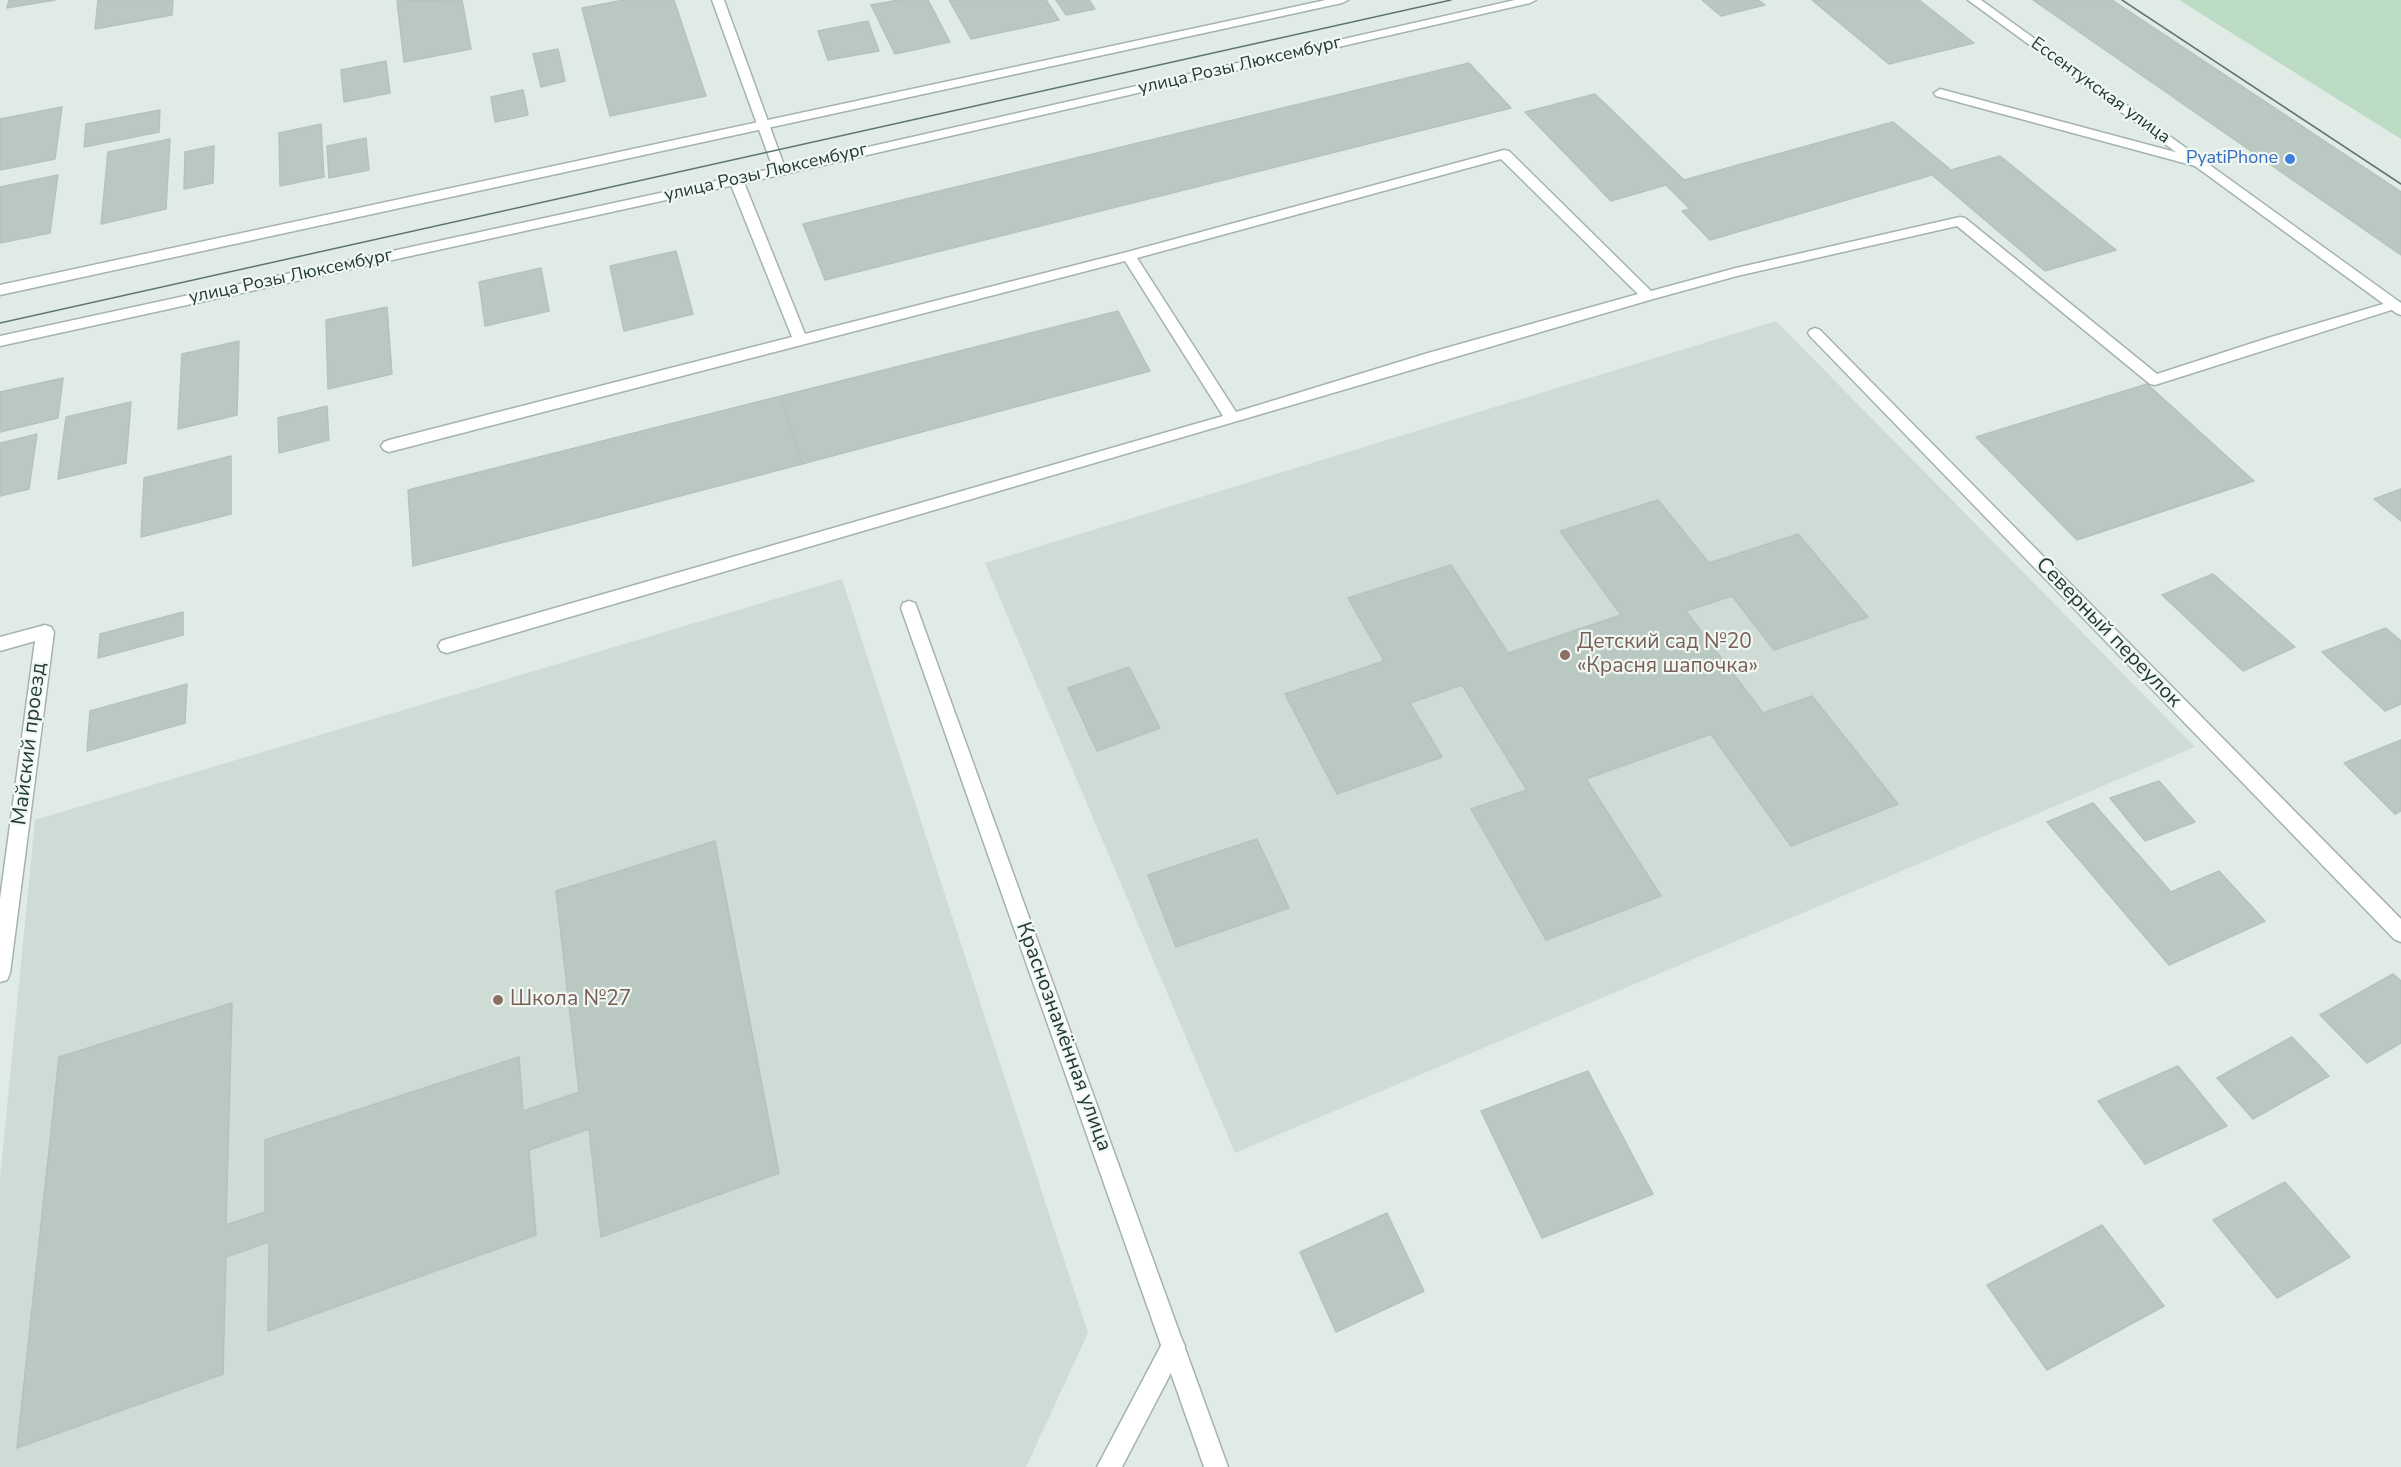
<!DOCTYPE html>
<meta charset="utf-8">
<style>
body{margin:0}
canvas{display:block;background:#e1ebe6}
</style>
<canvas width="2401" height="1467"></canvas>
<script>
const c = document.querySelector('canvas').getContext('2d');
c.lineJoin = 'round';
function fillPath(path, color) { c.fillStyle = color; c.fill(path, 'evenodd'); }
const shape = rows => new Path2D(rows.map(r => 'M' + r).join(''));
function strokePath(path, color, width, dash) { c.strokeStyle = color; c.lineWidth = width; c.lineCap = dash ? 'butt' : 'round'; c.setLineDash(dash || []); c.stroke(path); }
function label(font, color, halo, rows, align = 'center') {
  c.font = font + ' "Nunito Sans",sans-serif'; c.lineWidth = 4.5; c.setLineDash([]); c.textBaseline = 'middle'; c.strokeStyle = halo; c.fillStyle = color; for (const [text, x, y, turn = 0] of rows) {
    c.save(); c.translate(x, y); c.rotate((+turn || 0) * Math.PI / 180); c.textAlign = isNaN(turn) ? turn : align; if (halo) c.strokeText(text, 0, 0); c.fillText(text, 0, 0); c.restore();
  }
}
const built = shape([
 [1776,321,2195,747,1235,1153,985,563],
 [842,579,1088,1333,1026,1467,0,1467,0,1179,35,820]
]);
const green = shape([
 [2179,0,2401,0,2401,139]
]);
const building = shape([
 [9,0,55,0,7,8,9,0],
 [98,0,173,0,172,15,95,29,98,0],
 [462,0,471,49,404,62,397,1,462,0],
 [624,0,674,0,706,96,610,116,582,8,624,0],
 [899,0,928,0,950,42,895,54,871,5,899,0],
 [949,0,1046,0,1059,20,971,39,949,0],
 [1056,0,1089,0,1095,9,1066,15,1056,0],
 [1702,0,1758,0,1765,5,1721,16,1702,0],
 [1812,0,1919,0,1974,43,1889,64,1812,0],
 [2033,0,2112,0,2401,192,2401,255,2033,0],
 [868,21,879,51,828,60,818,31,868,21],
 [558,49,565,81,541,87,533,54,558,49],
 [386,61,390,93,344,102,341,70,386,61],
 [1469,63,1511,108,825,280,803,224,1469,63],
 [523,90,528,115,495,122,491,97,523,90],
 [1595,94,1684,180,1893,122,1951,170,2000,156,2116,250,2045,271,1932,175,1710,240,1682,211,1690,209,1666,185,1611,201,1525,112,1595,94],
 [62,107,55,159,0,170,0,119,62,107],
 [160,110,159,132,84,147,86,124,160,110],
 [321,124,324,177,280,186,279,133,321,124],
 [366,138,369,170,329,178,327,146,366,138],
 [170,139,166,209,101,224,108,152,170,139],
 [214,146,213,183,184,189,185,152,214,146],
 [58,175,50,233,0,243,0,187,58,175],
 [676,251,693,314,624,331,610,266,676,251],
 [541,268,549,311,485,326,479,282,541,268],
 [387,307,392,374,328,389,326,320,387,307],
 [1118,311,1150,371,802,464,781,396,1118,311],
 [239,341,237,415,178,429,182,354,239,341],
 [63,378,58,418,0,432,0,392,63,378],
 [2147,384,2254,481,2077,540,1976,437,2147,384],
 [781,396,802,464,413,566,408,490,781,396],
 [131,402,126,463,58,479,66,417,131,402],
 [327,406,329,440,279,453,278,418,327,406],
 [37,434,29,489,0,496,0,443,37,434],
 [231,456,231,514,141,537,144,478,231,456],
 [2401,489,2401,521,2374,499,2401,489],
 [1658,500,1709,563,1798,534,1868,617,1774,650,1732,596,1686,611,1763,713,1812,696,1898,804,1791,846,1711,734,1586,779,1661,896,1546,940,1471,809,1527,790,1462,685,1410,703,1442,757,1337,794,1285,694,1384,661,1348,598,1451,565,1508,653,1621,615,1560,531,1658,500],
 [2213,574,2295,647,2243,671,2162,595,2213,574],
 [183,612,183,635,98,658,100,634,183,612],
 [2386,628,2401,641,2401,704,2385,711,2322,652,2386,628],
 [1129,667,1160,728,1097,751,1068,688,1129,667],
 [187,684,185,723,87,751,90,711,187,684],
 [2401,740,2401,811,2395,814,2344,763,2401,740],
 [2159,781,2195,822,2145,841,2110,798,2159,781],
 [2093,803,2171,892,2219,871,2265,921,2169,965,2047,822,2093,803],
 [1257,839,1289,908,1176,947,1148,875,1257,839],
 [715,841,779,1173,601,1237,589,1129,529,1150,536,1235,268,1331,269,1242,226,1257,223,1374,17,1448,59,1057,232,1003,226,1225,265,1212,265,1140,519,1057,523,1111,579,1092,556,891,715,841],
 [2393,974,2401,981,2401,1043,2367,1063,2320,1015,2393,974],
 [2292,1037,2329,1076,2253,1119,2217,1078,2292,1037],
 [2178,1066,2227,1126,2145,1164,2098,1101,2178,1066],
 [1588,1071,1653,1194,1542,1238,1481,1111,1588,1071],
 [2285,1182,2350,1257,2277,1298,2213,1220,2285,1182],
 [1387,1213,1424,1291,1336,1332,1300,1252,1387,1213],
 [2102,1225,2164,1306,2047,1370,1987,1285,2102,1225]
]);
const service = shape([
 [1940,89,2205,160,2206,163,2200,167,2195,166,1936,96,1934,93,1940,89],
 [1504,150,1509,151,1651,291,1736,268,1960,217,1965,218,2157,374,2271,337,2390,302,2400,302,2401,307,2155,385,2150,384,1957,226,1737,276,1653,299,447,653,441,651,438,646,441,641,447,639,1223,416,1125,261,389,452,384,450,381,446,384,442,389,440,792,337,729,180,731,177,741,177,743,180,805,334,1127,252,1504,150],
 [1501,159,1638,294,1428,353,1236,412,1137,258,1501,159],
 [1173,1334,1181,1338,1185,1346,1122,1467,1097,1467,1165,1338,1173,1334]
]);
const minor = shape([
 [712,0,724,0,786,171,785,174,780,175,774,171,712,0],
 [1815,328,1820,330,2401,919,2401,942,2394,939,1810,336,1808,333,1810,330,1815,328],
 [909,601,915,603,917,608,1228,1467,1204,1467,901,608,903,603,909,601],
 [45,625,51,627,54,632,10,973,7,980,0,982,0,899,35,641,0,651,0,637,45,625]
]);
const tertiary = shape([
 [1326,0,1348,0,1342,3,0,295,0,285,1326,0],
 [1515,0,1536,0,1530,3,780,175,0,346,0,336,780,167,1515,0],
 [1968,0,1981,0,2401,303,2401,315,2396,313,1968,0]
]);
const tram = shape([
 [2122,0,2401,184],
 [0,323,1451,0]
]);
const markers = [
 [2290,159,6,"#3f7fe0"],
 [1565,655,6,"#8d6e63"],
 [498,1000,6,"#8d6e63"]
];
const farStreetnames = [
 ["улица Розы Люксембург",1240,66,-13],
 ["Ессентукская улица",2100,91,36],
 ["улица Розы Люксембург",766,173,-13],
 ["улица Розы Люксембург",291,277,-12]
];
const farShopnames = [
 ["PyatiPhone",2278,159]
];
const streetNames = [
 ["Северный переулок",2108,633,46],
 ["Майский проезд",30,744,-83],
 ["Краснознамённая улица",1063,1037,70]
];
const educationNames = [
 ["Детский сад №20",1577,643],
 ["«Красня шапочка»",1577,667],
 ["Школа №27",510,1000]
];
fillPath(built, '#cfdbd5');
fillPath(green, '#bbdbc4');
fillPath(building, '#bac8c2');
strokePath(building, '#b4c4bd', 1.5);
strokePath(service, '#a4b3ad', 3);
strokePath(minor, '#a4b3ad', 3);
strokePath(tertiary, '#a4b3ad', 3);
fillPath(service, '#fff');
fillPath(minor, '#fff');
fillPath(tertiary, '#fff');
strokePath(tram, '#5d766f', 1.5);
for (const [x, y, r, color] of markers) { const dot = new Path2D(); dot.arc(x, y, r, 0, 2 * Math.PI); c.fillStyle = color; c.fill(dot); strokePath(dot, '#f1f8f4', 2); }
label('18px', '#223b34', '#f1f8f4', farStreetnames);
label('18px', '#366cbe', '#f1f8f4', farShopnames, 'right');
label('21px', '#223b34', '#f1f8f4', streetNames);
label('21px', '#785e54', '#f1f8f4', educationNames, 'left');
</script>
